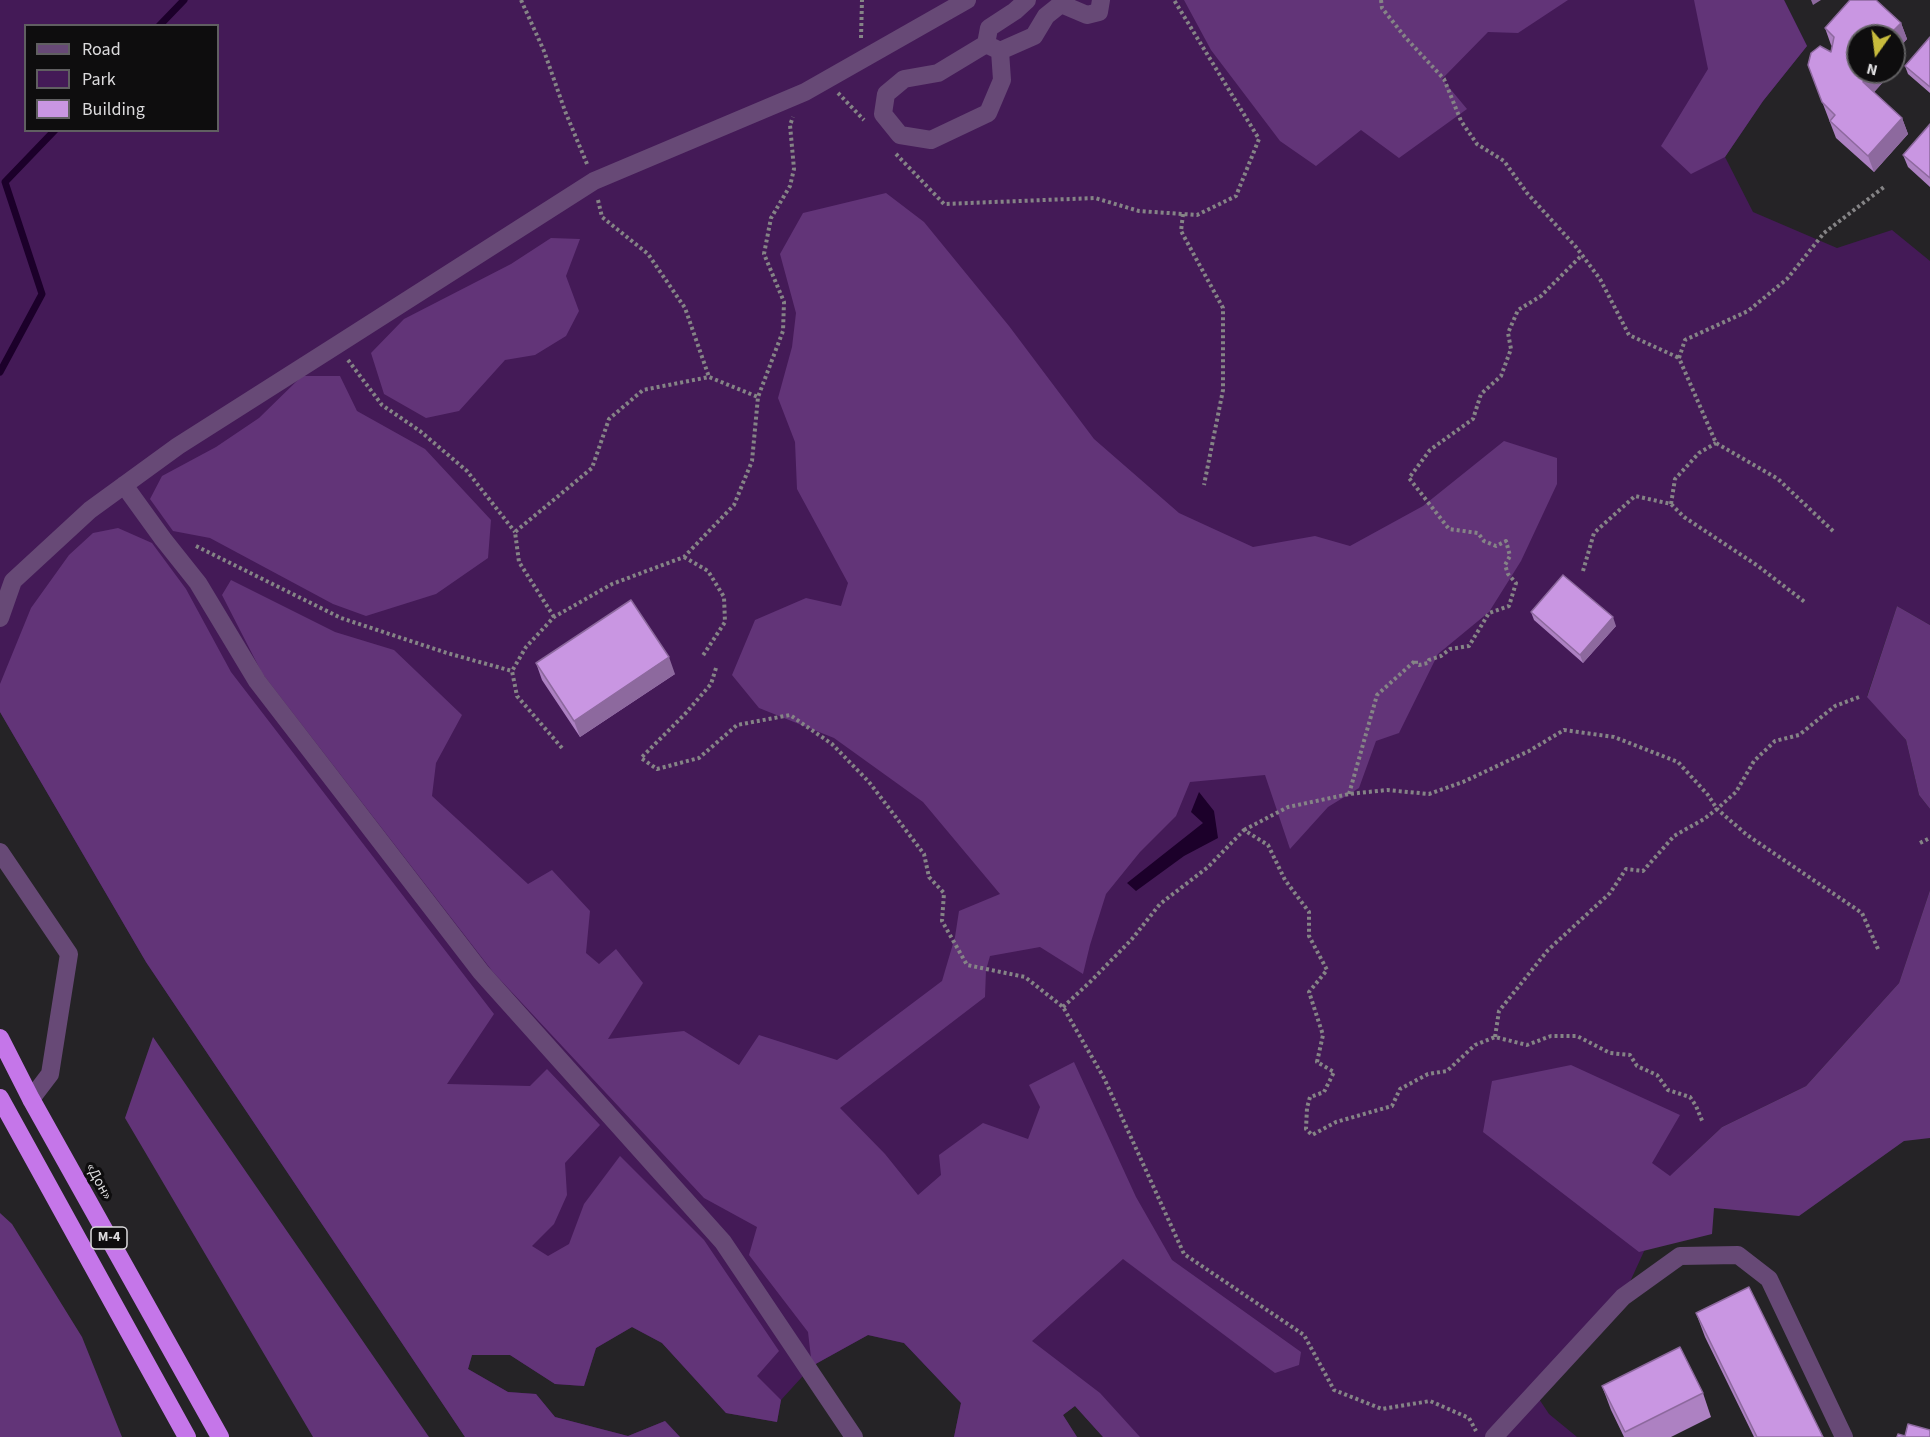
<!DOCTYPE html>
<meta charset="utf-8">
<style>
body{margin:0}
#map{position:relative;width:1930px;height:1437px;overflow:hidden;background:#252326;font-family:"Source Sans 3",sans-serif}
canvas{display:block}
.legend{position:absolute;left:24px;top:24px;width:195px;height:108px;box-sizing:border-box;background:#0e0d0e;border:2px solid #605f61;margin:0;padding:8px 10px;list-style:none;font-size:18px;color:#dcdbdd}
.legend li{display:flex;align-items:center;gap:12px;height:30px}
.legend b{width:30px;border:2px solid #605f61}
.north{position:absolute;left:1846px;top:24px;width:60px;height:60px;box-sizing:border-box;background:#0e0d0e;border:2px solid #605f61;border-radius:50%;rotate:194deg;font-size:16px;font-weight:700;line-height:24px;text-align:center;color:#dcdbdd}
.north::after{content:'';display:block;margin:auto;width:21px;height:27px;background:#c7bb3c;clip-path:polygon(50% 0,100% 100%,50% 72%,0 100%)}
</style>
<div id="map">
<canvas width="1930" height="1437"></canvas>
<ul class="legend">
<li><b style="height:8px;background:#674976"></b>Road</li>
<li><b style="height:16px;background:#441a57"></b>Park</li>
<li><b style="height:16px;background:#c996e2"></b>Building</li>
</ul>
<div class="north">N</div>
</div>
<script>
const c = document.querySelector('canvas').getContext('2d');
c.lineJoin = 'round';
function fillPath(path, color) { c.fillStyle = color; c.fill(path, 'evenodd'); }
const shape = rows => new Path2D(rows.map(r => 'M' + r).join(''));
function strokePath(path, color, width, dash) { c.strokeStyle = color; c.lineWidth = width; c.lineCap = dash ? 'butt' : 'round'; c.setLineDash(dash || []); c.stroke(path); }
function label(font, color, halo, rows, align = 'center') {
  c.font = font + ' "Source Sans 3",sans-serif'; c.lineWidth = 6; c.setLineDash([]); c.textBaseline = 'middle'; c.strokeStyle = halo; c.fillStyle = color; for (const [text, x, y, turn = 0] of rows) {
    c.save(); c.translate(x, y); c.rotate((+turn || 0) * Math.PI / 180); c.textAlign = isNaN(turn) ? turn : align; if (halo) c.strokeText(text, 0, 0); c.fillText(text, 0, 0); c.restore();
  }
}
const green = shape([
 [0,0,1784,0,1807,46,1763,101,1725,157,1753,212,1837,248,1892,230,1930,261,1930,625,1897,606,1867,696,1906,740,1919,795,1930,809,1930,890,1899,983,1806,1086,1722,1127,1685,1162,1623,1297,1535,1393,1549,1414,1577,1437,1103,1437,1075,1406,1063,1415,1077,1437,954,1437,961,1403,904,1343,868,1335,812,1366,781,1400,777,1422,726,1413,662,1343,632,1327,596,1348,584,1386,555,1384,510,1355,472,1355,468,1369,508,1392,536,1394,555,1417,628,1436,665,1421,680,1437,465,1437,146,962,0,712],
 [26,26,218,26,218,130,26,130]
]);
const forest = shape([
 [1184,0,1568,0,1518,33,1488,32,1442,79,1467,109,1399,158,1361,130,1316,166,1280,141,1211,50],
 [1694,0,1784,0,1807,46,1763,101,1725,157,1691,174,1661,146,1708,69],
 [886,193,924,222,1009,326,1094,439,1179,513,1253,547,1315,536,1350,546,1423,506,1504,441,1557,458,1557,484,1521,561,1489,612,1438,654,1399,733,1376,741,1359,788,1328,807,1290,849,1265,775,1190,782,1176,816,1140,852,1106,894,1090,945,1083,974,1040,947,990,956,986,970,985,997,840,1108,885,1154,918,1195,941,1175,939,1155,983,1123,1028,1139,1040,1107,1029,1085,1074,1062,1136,1197,1172,1260,1301,1352,1299,1365,1275,1373,1123,1259,1032,1341,1100,1393,1140,1437,1103,1437,1075,1406,1063,1415,1077,1437,954,1437,961,1403,904,1343,868,1335,812,1366,808,1332,749,1255,757,1227,704,1198,493,972,262,673,222,595,231,580,335,632,394,650,462,715,436,763,432,796,528,884,552,870,590,911,586,953,599,964,616,949,643,983,608,1039,684,1031,739,1065,759,1035,837,1060,942,981,955,937,959,911,1000,894,923,802,834,738,759,708,732,675,755,620,806,598,841,606,848,583,797,489,795,442,778,398,792,347,796,313,780,254,803,213],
 [551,238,580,239,566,276,579,311,566,336,535,355,505,360,459,411,426,418,384,394,371,353,404,319,511,264],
 [302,376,340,376,357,411,425,449,491,520,488,558,436,594,366,616,333,604,210,538,173,531,150,499,162,476,216,447,259,418],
 [118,528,152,543,186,589,231,672,494,1014,447,1084,530,1086,547,1069,600,1125,565,1163,567,1195,554,1224,532,1246,548,1256,569,1244,584,1204,620,1156,704,1240,779,1351,757,1376,781,1400,777,1422,726,1413,662,1343,632,1327,596,1348,584,1386,555,1384,510,1355,472,1355,468,1369,508,1392,536,1394,555,1417,628,1436,665,1421,680,1437,465,1437,146,962,0,712,0,684,31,608,69,555,93,533],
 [1897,606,1930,625,1930,809,1919,795,1906,740,1867,697],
 [1930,890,1930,1138,1904,1141,1799,1216,1714,1208,1712,1234,1639,1252,1483,1132,1492,1081,1571,1065,1680,1115,1652,1163,1670,1176,1722,1127,1806,1086,1899,983],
 [153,1037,429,1437,313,1437,125,1118],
 [0,1213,12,1224,82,1337,122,1437,0,1437]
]);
const water = shape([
 [1199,792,1214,811,1218,838,1184,856,1136,891,1127,883,1203,823,1191,812]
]);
const stream = shape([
 [159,26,184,0],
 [0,372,42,294,5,182,55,130]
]);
const path = shape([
 [521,0,544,51,565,111,587,164],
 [1381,0,1382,8,1405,37,1444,79,1461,121,1477,144,1504,161,1527,193,1576,247,1600,279,1629,335,1679,358],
 [861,38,862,0],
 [838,93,864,120],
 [896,154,944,204,1095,198,1139,211,1197,215,1236,196,1259,139,1174,0],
 [598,200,602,217,648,254,685,308,709,377],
 [1183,214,1181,231,1223,308,1223,390,1204,485],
 [348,360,382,405,420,431,467,471,515,532],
 [1671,504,1675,479,1699,453,1716,443],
 [1833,531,1778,479,1716,443,1679,358,1685,340,1748,311,1787,279,1824,233,1884,187],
 [196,546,341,618,447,653,512,671],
 [684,557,708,571,724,597,725,622,702,657],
 [1583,571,1594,533,1635,496,1671,504,1684,517,1758,566,1806,603],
 [554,617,519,562,515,532,592,468,609,419,643,390,709,377,758,397],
 [716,668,711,684,685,714,641,758,657,769,699,758,737,725,790,715,832,744,869,782,924,854,929,877,944,893,942,921,967,965,1025,977,1063,1007,1104,1078,1184,1254,1304,1335,1334,1390,1382,1409,1430,1401,1469,1418,1476,1431],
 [1859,697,1835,706,1799,735,1775,741,1754,761,1736,792,1717,809,1747,835,1862,913,1878,949],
 [562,748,517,696,512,671,526,647,554,617,612,584,684,557,734,505,752,461,758,397,783,331,784,302,764,254,771,218,790,186,794,169,790,125,793,117],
 [1349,794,1377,695,1416,660,1416,664,1419,665,1428,663,1429,660,1441,656,1450,649,1469,646,1489,613,1509,606,1516,583,1508,574,1505,565,1510,556,1506,541,1496,546,1484,541,1478,533,1449,529,1409,478,1430,450,1473,419,1481,394,1501,376,1511,349,1508,333,1518,310,1541,296,1582,255],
 [1244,830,1288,807,1349,794,1387,790,1429,794,1463,782,1529,751,1564,730,1614,737,1678,762,1708,795,1717,809,1704,819,1674,836,1643,871,1626,869,1610,893,1548,950,1499,1011,1495,1037],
 [1920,843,1930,838],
 [1063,1007,1090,982,1132,939,1160,904,1208,867,1244,830,1268,845,1285,880,1309,912,1309,936,1327,970,1309,992,1323,1035,1317,1062,1334,1072,1324,1092,1310,1097,1307,1108,1306,1129,1312,1135,1336,1122,1392,1106,1400,1089,1428,1074,1447,1071,1475,1045,1495,1037,1527,1045,1551,1036,1577,1036,1610,1053,1630,1055,1637,1066,1657,1075,1668,1090,1690,1097,1696,1106,1703,1123]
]);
const minor = shape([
 [1027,0,1015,11,989,28,986,44,1000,51,1034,36,1046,16,1061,4,1087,15,1099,12,1101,0],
 [986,44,938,73,904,79,886,94,883,114,900,135,931,140,988,113,1002,80,1000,51],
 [124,485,163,539,198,583,257,681,481,972,723,1242,854,1437],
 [0,618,13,581,90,510,178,446,337,345,594,181,805,92,967,0],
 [0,852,69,954,50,1074,31,1099],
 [1494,1437,1623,1297,1680,1256,1738,1255,1769,1279,1844,1437]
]);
const highway = shape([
 [0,1038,31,1099,220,1437],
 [0,1098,187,1437]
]);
const wall = shape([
 [1850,0,1876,0,1901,23,1907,39,1894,53,1894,36,1858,36,1858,72,1892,72,1874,92,1902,118,1908,134,1874,172,1836,138,1808,65,1811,53,1820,46,1831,52,1832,46,1831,45,1825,28],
 [1930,37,1930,93,1908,74,1905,66],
 [1930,124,1930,187,1908,167,1903,155],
 [1531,612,1616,626,1583,663,1534,620],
 [536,663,675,674,580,737,542,680],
 [1696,1313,1823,1437,1754,1437,1705,1337],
 [1602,1386,1703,1393,1711,1417,1671,1437,1624,1437,1611,1410]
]);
const shadedWall = shape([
 [1811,0,1821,0,1813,5],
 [1901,23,1907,39,1894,53,1894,36,1888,36],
 [1871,72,1892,72,1869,98,1863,82],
 [1902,118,1908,134,1874,172,1868,156],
 [1613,617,1616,626,1583,663,1580,655],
 [669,657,675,674,580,737,574,721]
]);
const building = shape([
 [1850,0,1876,0,1901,23,1888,36,1858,36,1858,72,1871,72,1863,82,1902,118,1868,156,1830,121,1835,115,1822,102,1808,65,1811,53,1820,46,1831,52,1834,37,1825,28,1850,0],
 [1930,37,1930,87,1905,66,1930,37],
 [1930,124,1930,178,1903,155,1930,124],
 [1563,575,1613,617,1580,655,1531,612,1563,575],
 [631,600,669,657,574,721,536,663,631,600],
 [1749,1287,1823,1437,1757,1437,1696,1313,1749,1287],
 [1680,1347,1703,1393,1625,1432,1602,1386,1680,1347],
 [1908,1424,1930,1430,1930,1437,1897,1437,1898,1434,1905,1436,1908,1424]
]);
const shields = [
 [109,1238,36]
];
const shieldNames = [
 ["М-4",109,1238]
];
const streetNames = [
 ["«Дон»",98,1182,61]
];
fillPath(green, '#441a57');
fillPath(forest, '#623478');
fillPath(water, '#1c002a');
strokePath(stream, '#1c002a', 7);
strokePath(path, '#858486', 4, [3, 3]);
strokePath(minor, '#674976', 18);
strokePath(highway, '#c576e9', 18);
fillPath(wall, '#ad81c2');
fillPath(shadedWall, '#8d699e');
fillPath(building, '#c996e2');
strokePath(building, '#8d699e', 1.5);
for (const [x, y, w] of shields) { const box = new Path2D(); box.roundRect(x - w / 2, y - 11, w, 22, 4.5); c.fillStyle = '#0e0d0e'; c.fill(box); strokePath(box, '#dcdbdd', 1.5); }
label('bold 14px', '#dcdbdd', null, shieldNames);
label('15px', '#dcdbdd', '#0e0d0e', streetNames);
</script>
